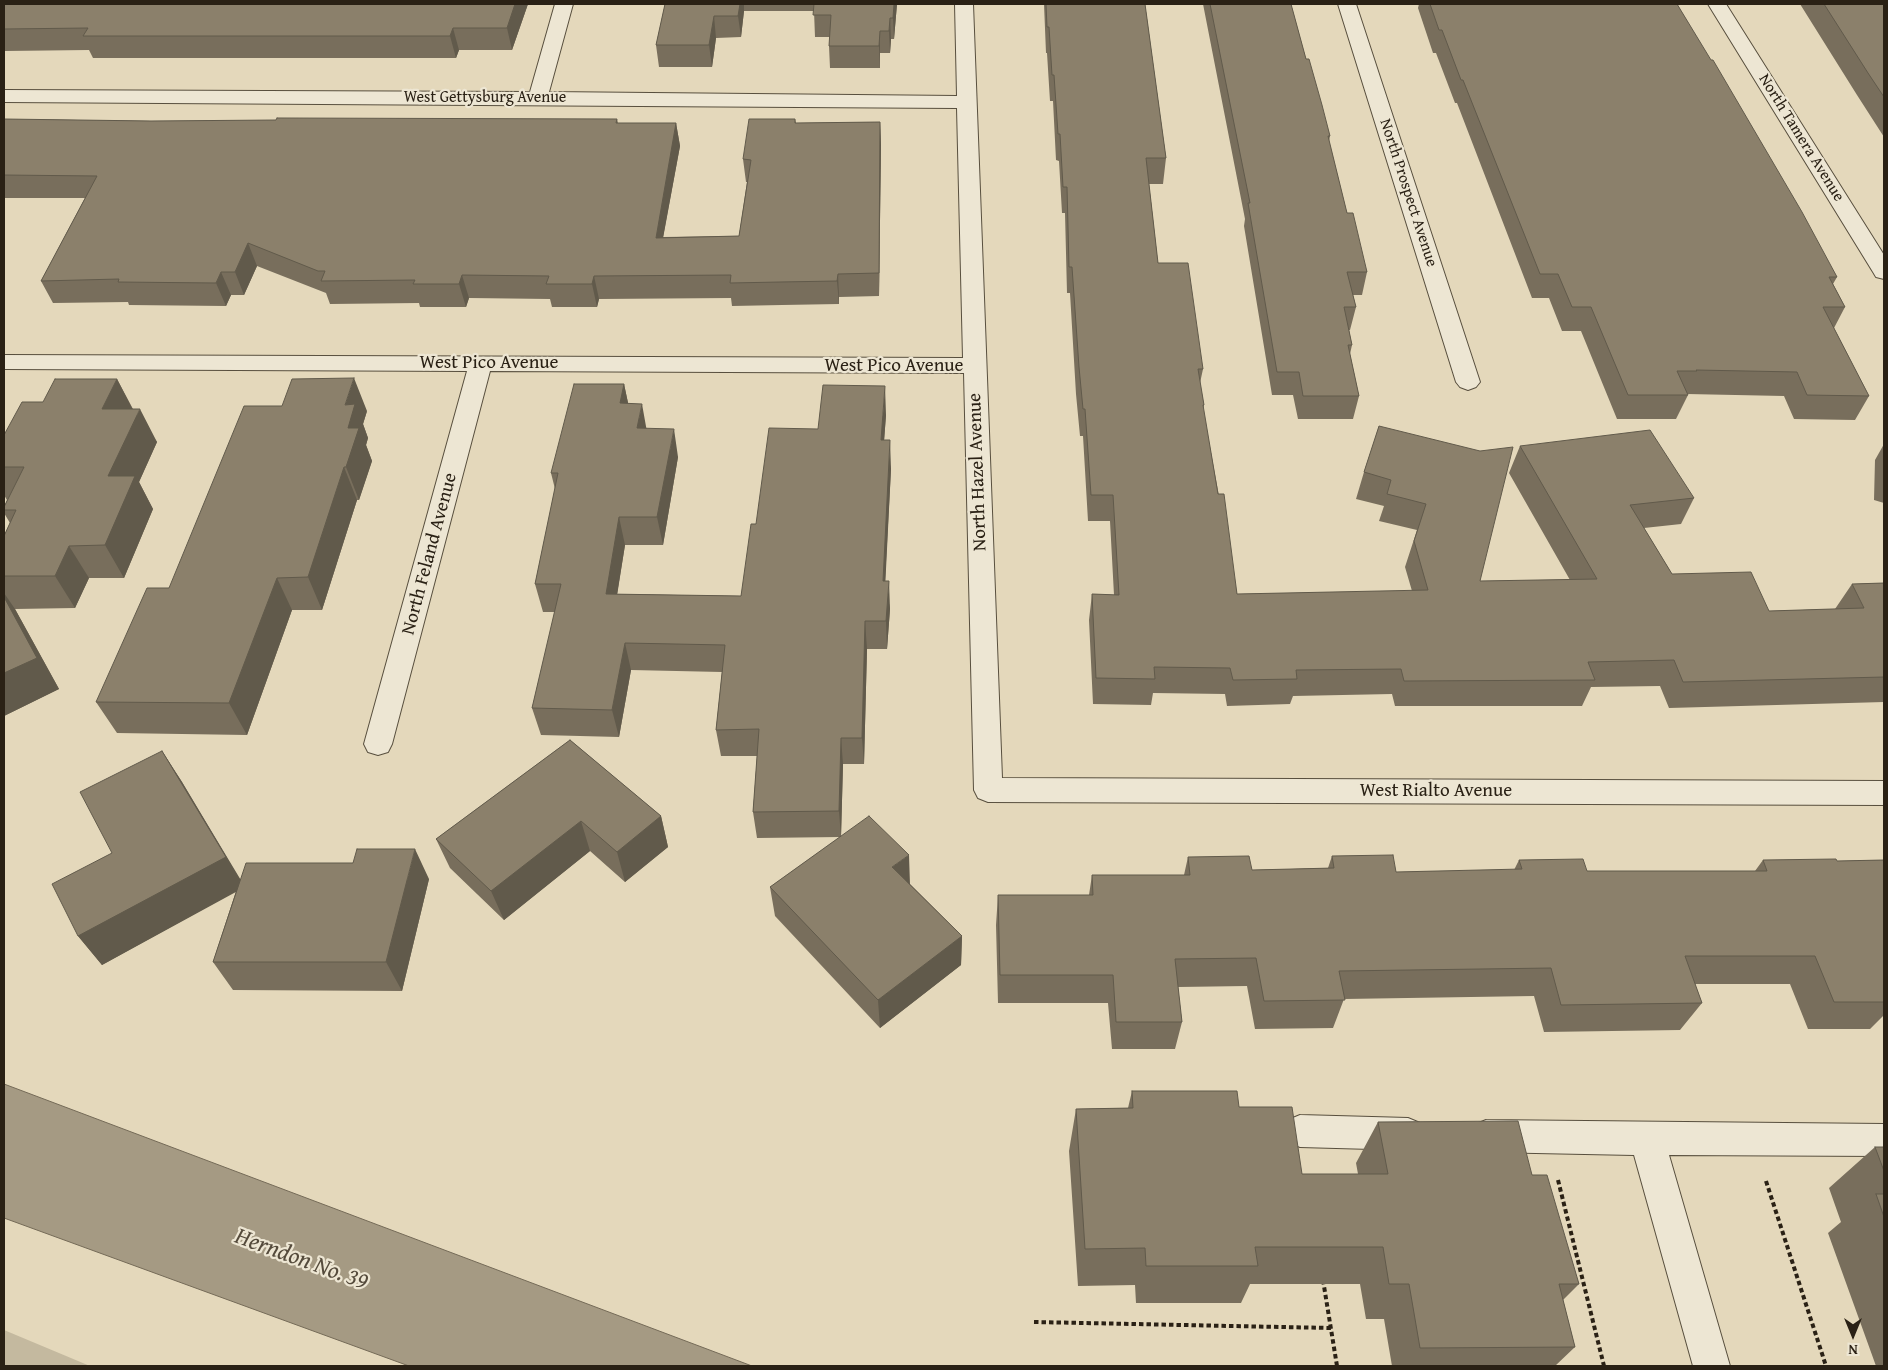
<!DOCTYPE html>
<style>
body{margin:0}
#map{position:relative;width:1888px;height:1370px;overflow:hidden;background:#e4d8bb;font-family:"Gentium Book Plus",serif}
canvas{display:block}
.frame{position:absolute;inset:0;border:5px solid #2a2115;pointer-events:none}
.north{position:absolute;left:1828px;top:1310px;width:50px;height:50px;-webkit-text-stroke:4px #ede6d3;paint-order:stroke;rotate:180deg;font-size:14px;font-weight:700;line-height:20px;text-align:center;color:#2a2115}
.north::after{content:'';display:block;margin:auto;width:18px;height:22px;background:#2a2115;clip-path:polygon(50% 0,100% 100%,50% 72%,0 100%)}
</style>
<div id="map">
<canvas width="1888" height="1370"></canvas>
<div class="frame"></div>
<div class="north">N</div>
</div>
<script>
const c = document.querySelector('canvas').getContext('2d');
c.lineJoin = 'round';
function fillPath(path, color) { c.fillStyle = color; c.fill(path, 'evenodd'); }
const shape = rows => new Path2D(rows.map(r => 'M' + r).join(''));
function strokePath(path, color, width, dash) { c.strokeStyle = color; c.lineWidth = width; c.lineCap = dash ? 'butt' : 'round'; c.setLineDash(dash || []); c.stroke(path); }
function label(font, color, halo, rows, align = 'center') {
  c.font = font + ' "Gentium Book Plus",serif'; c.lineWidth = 4.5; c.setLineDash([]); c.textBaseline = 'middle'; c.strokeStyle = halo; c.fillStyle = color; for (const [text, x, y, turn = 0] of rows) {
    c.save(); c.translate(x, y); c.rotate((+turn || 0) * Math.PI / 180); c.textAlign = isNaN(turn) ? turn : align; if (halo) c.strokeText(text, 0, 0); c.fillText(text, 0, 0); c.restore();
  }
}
const green = shape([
 [4,1330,90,1366,4,1366]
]);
const water = shape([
 [4,1084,752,1366,409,1366,4,1218,4,1084]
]);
const path = shape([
 [1558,1180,1604,1366],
 [1766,1181,1826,1366],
 [1323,1280,1337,1366],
 [1034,1322,1331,1328]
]);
const minor = shape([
 [555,4,573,4,549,92,957,96,955,4,973,4,1002,778,1884,781,1884,805,988,802,978,798,974,790,964,373,490,371,392,744,388,752,378,755,368,752,364,744,467,371,4,369,4,355,963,358,957,108,4,102,4,90,530,92,555,4],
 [1338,4,1356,4,1480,382,1476,387,1468,390,1460,387,1456,382,1338,4],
 [1708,4,1726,4,1884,255,1884,279,1876,277,1873,272,1708,4],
 [1300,1115,1408,1118,1420,1123,1425,1134,1420,1145,1408,1150,1300,1147,1288,1142,1283,1131,1288,1120,1300,1115],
 [1486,1120,1884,1124,1884,1156,1669,1155,1730,1366,1693,1366,1634,1155,1486,1152,1474,1147,1469,1136,1474,1125,1486,1120]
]);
const wall = shape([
 [4,4,528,4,512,50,459,50,456,58,93,58,89,50,4,51],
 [665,4,897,4,894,39,891,39,890,53,880,53,880,68,830,68,829,46,830,37,815,37,814,11,744,11,741,37,716,38,712,67,659,67,656,45],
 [1044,4,1145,4,1166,158,1163,184,1149,184,1158,263,1203,369,1200,383,1204,405,1203,409,1237,594,1412,591,1405,567,1417,530,1379,521,1384,506,1356,499,1364,472,1379,426,1480,581,1570,580,1509,473,1520,446,1694,498,1681,524,1644,528,1672,574,1769,611,1835,609,1852,584,1884,583,1884,702,1669,708,1660,686,1591,687,1582,706,1395,706,1392,694,1293,696,1290,704,1227,706,1225,694,1153,693,1151,705,1093,704,1089,620,1092,594,1114,595,1110,521,1088,521,1083,436,1080,436,1076,394,1070,293,1067,293,1065,213,1062,213,1059,161,1056,160,1053,101,1050,101,1047,53,1046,53],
 [1203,4,1291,4,1306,59,1330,136,1329,141,1347,213,1367,272,1362,295,1353,295,1356,307,1350,330,1349,330,1352,345,1350,354,1359,396,1353,419,1298,419,1293,395,1272,395,1244,226,1245,219],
 [1419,4,1677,4,1837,277,1833,284,1845,307,1834,328,1869,396,1855,420,1794,419,1784,396,1687,394,1688,395,1676,419,1617,419,1581,331,1562,331,1549,298,1532,298,1457,103,1455,103,1436,53,1433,53,1418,8],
 [1800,4,1884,4,1884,137,1857,95],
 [4,119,151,121,617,119,618,123,676,123,680,146,663,237,739,236,747,182,746,182,743,159,795,119,796,123,880,122,881,145,879,296,839,297,839,304,782,305,732,306,731,298,599,299,597,307,552,307,550,299,469,298,466,307,420,307,419,303,330,304,326,293,257,266,244,295,231,295,226,306,129,305,128,302,53,303,41,281,85,198,4,198],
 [117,379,133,409,157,442,139,482,153,509,124,578,89,578,75,608,15,609,59,689,4,716,4,536,10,523,4,513,4,507,7,500,4,495,4,435,43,402],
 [624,384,628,403,647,429,678,457,663,545,625,545,617,594,741,596,756,524,818,429,886,415,884,440,891,469,885,581,890,609,887,649,867,649,864,764,843,764,841,836,910,884,962,936,961,965,880,1028,775,916,770,887,840,837,757,838,753,812,757,756,721,756,716,730,722,672,631,670,619,737,541,735,532,708,555,612,543,612,535,584,555,489,551,473],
 [367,411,363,424,368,438,366,445,372,461,359,500,357,500,322,610,292,610,247,735,117,733,96,702,169,588],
 [1884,444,1884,503,1874,500,1875,460],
 [570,740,661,816,668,847,625,882,590,851,504,920,450,868,436,839],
 [162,751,182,782,240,880,429,879,402,991,233,990,213,962,236,891,102,965,78,936,112,853],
 [1332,856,1396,872,1514,870,1519,860,1587,871,1755,871,1763,860,1837,861,1884,860,1884,1015,1870,1029,1808,1029,1790,984,1695,984,1702,1003,1680,1030,1544,1032,1534,996,1344,999,1333,1028,1255,1029,1247,986,1178,987,1182,1022,1175,1049,1112,1049,1108,1003,998,1003,996,925,998,895,1089,895,1092,875,1184,875,1188,857,1252,870,1328,868],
 [1132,1091,1239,1107,1302,1174,1358,1174,1356,1163,1378,1122,1532,1175,1579,1284,1563,1300,1575,1347,1555,1366,1392,1366,1384,1319,1366,1319,1360,1284,1250,1284,1241,1303,1136,1303,1135,1285,1078,1286,1069,1151,1076,1109,1128,1108],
 [1875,1147,1884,1147,1884,1366,1876,1366,1828,1233,1841,1222,1829,1188]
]);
const shadedWall = shape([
 [515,4,528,4,512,50,507,28],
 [740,4,744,4,744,11,741,37,738,16],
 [894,4,897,4,894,39,893,18],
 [714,16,716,38,712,67,709,45],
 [890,18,891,39,890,53,889,31],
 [453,28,459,50,456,58,450,36],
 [880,31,880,68,879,46],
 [880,122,881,145,879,296,879,273],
 [676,123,680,146,659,260,656,238],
 [248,243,257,266,244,295,235,272],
 [221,272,231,295,226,306,216,283],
 [838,274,839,297,839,304,837,281],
 [462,275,469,298,466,307,459,284],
 [594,276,599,299,597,307,592,284],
 [354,378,367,411,363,424,368,438,366,445,372,461,359,500,346,467,348,428,345,405],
 [117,379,134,412,102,409],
 [624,384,630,412,620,403],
 [885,386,886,415,882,469,881,440],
 [642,404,647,432,637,428],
 [140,409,157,442,139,482,153,509,124,578,105,545,108,476],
 [674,429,678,457,663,545,657,517],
 [890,440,891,469,884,609,883,581],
 [344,467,357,500,322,610,308,577],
 [619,517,625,545,613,621,606,594],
 [69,546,89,578,75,608,55,576],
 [277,578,292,610,247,735,229,703],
 [889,581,890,609,887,649,886,621],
 [4,593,15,609,59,689,4,716],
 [865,621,867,649,864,764,862,738],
 [625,643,631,670,619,737,612,710],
 [841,738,843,764,841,837,839,811],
 [162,751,182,782,245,887,102,965,78,936],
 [661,816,668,847,625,882,617,852],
 [581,821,590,851,504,920,491,891],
 [415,849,429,879,402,991,386,962],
 [909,855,910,885,892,867],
 [962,936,961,965,880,1028,878,1000]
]);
const building = shape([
 [4,4,515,4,507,28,453,28,450,36,83,36,88,28,4,29,4,4],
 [665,4,740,4,738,16,714,16,709,45,656,45,665,4],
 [814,4,894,4,893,18,890,18,889,31,880,31,879,46,829,46,831,15,813,15,814,4],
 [1046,4,1145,4,1166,158,1146,158,1158,263,1188,263,1203,369,1198,369,1204,405,1203,405,1218,494,1224,494,1237,594,1428,590,1414,541,1426,504,1387,494,1391,480,1364,472,1379,426,1480,451,1513,447,1480,581,1597,579,1520,446,1650,430,1694,498,1630,505,1672,574,1751,572,1769,611,1864,608,1852,584,1884,583,1884,677,1683,682,1674,660,1588,662,1595,680,1404,681,1401,669,1296,670,1297,679,1233,680,1230,668,1154,667,1155,679,1096,678,1092,594,1119,595,1113,495,1091,495,1085,409,1083,409,1079,367,1072,267,1069,267,1067,187,1063,187,1060,134,1058,134,1054,75,1052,75,1049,27,1047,27,1046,4],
 [1210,4,1291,4,1306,59,1309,59,1322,105,1330,136,1328,136,1347,213,1353,213,1367,272,1347,272,1356,307,1344,307,1352,345,1348,345,1359,396,1303,396,1299,372,1277,372,1248,203,1250,203,1210,4],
 [1430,4,1677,4,1711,60,1713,60,1802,212,1837,277,1829,277,1845,307,1823,307,1869,396,1807,395,1797,372,1696,370,1697,371,1677,371,1688,395,1628,395,1591,307,1572,307,1558,274,1540,274,1463,80,1461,80,1442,30,1439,30,1430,4],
 [1824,4,1884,4,1884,97,1868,73,1824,4],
 [277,118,617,119,616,123,676,123,656,238,739,236,751,160,743,159,749,119,795,119,795,123,880,122,879,273,838,274,837,281,780,282,730,283,731,275,594,276,592,284,546,284,549,276,462,275,459,284,413,284,415,280,321,281,325,271,318,271,248,243,235,272,221,272,216,283,118,282,119,279,41,281,97,176,4,175,4,119,151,121,276,120,277,118],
 [354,378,345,405,355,404,348,428,359,428,346,467,344,467,308,577,277,578,229,703,96,702,147,588,169,588,244,406,282,406,292,379,354,378],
 [55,379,117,379,102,409,140,409,108,476,135,476,105,545,69,546,55,576,4,576,4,536,16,510,4,510,4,507,24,467,4,467,4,435,22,402,43,402,55,379],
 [574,384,624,384,620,403,642,404,637,428,674,429,657,517,619,517,606,594,741,596,751,524,756,524,769,428,818,429,823,385,885,386,881,440,890,440,883,581,889,581,886,621,865,621,862,738,841,738,839,811,753,812,759,729,716,730,725,645,625,643,612,710,532,708,561,584,535,584,558,473,551,473,574,384],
 [4,597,37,658,4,673,4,597],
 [570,740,661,816,617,852,581,821,491,891,436,839,570,740],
 [162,751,226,857,78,936,52,884,112,853,80,792,162,751],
 [869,816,909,855,892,867,962,936,878,1000,770,887,869,816],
 [357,849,415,849,386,962,213,962,246,863,353,863,357,849],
 [1393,855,1396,872,1522,869,1519,860,1583,859,1587,871,1767,871,1763,860,1836,859,1837,861,1884,860,1884,1002,1834,1002,1815,956,1685,956,1702,1003,1561,1005,1551,968,1339,971,1345,1000,1264,1001,1256,958,1175,959,1182,1022,1116,1022,1113,975,1000,975,998,895,1093,895,1092,875,1190,875,1188,857,1249,856,1252,870,1334,868,1332,856,1393,855],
 [1132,1091,1237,1091,1239,1107,1292,1107,1302,1174,1388,1174,1378,1122,1518,1121,1532,1175,1547,1175,1579,1284,1559,1284,1575,1347,1420,1348,1409,1284,1389,1284,1383,1247,1255,1247,1258,1266,1146,1266,1145,1248,1085,1249,1076,1109,1133,1108,1132,1091],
 [1875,1147,1884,1147,1884,1171,1875,1147],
 [1876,1194,1884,1194,1884,1217,1876,1194]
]);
const farStreetnames = [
 ["West Gettysburg Avenue",485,98],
 ["North Tamera Avenue",1801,138,58],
 ["North Prospect Avenue",1408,193,72]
];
const streetNames = [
 ["West Pico Avenue",489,363],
 ["West Pico Avenue",894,366],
 ["North Hazel Avenue",978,472,-92],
 ["North Feland Avenue",430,554,-75],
 ["West Rialto Avenue",1436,791]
];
const nearWaternames = [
 ["Herndon No. 39",301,1260,20]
];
fillPath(green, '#c4b99f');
fillPath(water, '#a59a83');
strokePath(water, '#746a57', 1);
strokePath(minor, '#584f3e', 2);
strokePath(path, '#2a2115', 4, [4.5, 3]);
fillPath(minor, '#ede6d3');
fillPath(wall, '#786e5c');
fillPath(shadedWall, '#615a4b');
fillPath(building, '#8b806b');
strokePath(building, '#615a4b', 1);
label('16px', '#2a2115', '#ede6d3', farStreetnames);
label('19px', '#2a2115', '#ede6d3', streetNames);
label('italic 24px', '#554b3c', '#ede6d3', nearWaternames);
</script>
